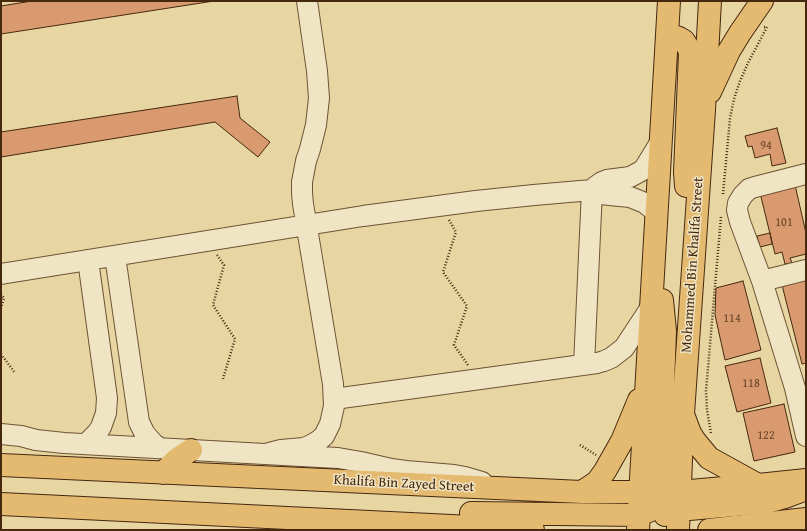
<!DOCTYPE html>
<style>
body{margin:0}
#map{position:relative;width:807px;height:531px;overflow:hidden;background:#e7d5a2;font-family:"Gentium Book Plus",serif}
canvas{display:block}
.frame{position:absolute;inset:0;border:2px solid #46280f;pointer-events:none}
</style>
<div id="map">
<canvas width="807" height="531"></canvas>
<div class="frame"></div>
</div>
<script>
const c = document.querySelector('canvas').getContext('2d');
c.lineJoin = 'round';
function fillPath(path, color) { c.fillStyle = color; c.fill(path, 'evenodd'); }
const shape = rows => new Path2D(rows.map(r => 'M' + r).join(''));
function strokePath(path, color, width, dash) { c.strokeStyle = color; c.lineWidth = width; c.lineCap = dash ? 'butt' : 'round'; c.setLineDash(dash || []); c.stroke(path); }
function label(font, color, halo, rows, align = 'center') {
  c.font = font + ' "Gentium Book Plus",serif'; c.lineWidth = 3; c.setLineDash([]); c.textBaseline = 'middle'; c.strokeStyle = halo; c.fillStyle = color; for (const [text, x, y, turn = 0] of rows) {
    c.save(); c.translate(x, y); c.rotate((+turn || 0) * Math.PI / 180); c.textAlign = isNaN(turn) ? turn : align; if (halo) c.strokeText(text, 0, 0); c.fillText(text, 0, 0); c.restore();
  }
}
const building = shape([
 [32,1,214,1,1,34,1,6,32,1],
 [237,96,240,118,270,142,258,157,215,122,1,157,1,132,237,96],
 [777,128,786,163,772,166,770,154,755,158,752,146,748,147,745,136,777,128],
 [795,185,806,233,806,254,790,258,792,263,785,264,782,252,775,254,760,193,795,185],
 [770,233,772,244,760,247,757,236,770,233],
 [806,279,806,363,802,364,782,285,806,279],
 [743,281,761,350,725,360,715,315,716,288,743,281],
 [760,358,771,403,737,412,725,366,760,358],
 [784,404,795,452,754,461,743,413,784,404]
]);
const path = shape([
 [723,194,730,118,734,99,740,81,748,63,767,27,764,27],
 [449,220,456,232,443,272,467,306,454,345,468,365],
 [217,255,224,265,213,305,235,339,223,379],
 [1,294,4,298,1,308],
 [1,354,15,373],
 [711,433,707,410,706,391,721,217],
 [580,445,596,455]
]);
const minor = shape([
 [806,174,755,187,749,189,743,195,738,203,737,210,740,222,762,281,795,388,806,436],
 [115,256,139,422,145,434,154,444,160,448],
 [1,274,363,216,476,201,534,195,592,190,600,194,630,197,645,203,657,213],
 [762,281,806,270],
 [584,365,592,190,595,187,602,182,607,180,630,177,643,170,647,164,661,141],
 [334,399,597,363,604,361,611,358,624,348,651,307],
 [1,434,21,436,36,440,64,443,338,458,361,462,391,469,406,471,454,475,465,477,482,482],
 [86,444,97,433,101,427,106,413,107,398,88,260],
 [266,454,281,450,304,448,311,445,318,441,324,436,330,424,334,406,333,384,303,204,302,193,302,182,306,161,310,149,316,125,319,98,317,71,307,1]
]);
const major = shape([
 [679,492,758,485,806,480],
 [709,530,806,519]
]);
const highway = shape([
 [668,36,673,36,679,38,684,41,689,49,690,54,685,172,686,186],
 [710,92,729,51,740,33,762,1],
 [662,300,665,331,660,464,659,492,663,505],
 [684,417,690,433,695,441,709,458,758,485],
 [1,465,582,492,679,492],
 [163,473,176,460,191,450],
 [582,492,597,482,605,471,622,441,639,400],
 [1,504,533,530],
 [471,513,639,515,651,510],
 [665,515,678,510,756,503,771,501,785,497,806,489],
 [638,530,669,1],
 [678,530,683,414,704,110,710,1],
 [739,530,746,526]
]);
const numberNames = [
 ["94",766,146],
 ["101",784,223],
 ["114",732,319],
 ["118",751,384],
 ["122",766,436]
];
const streetNames = [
 ["Mohammed Bin Khalifa Street",693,265,-86],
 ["Khalifa Bin Zayed Street",404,484,3]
];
fillPath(building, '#d89a6e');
strokePath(building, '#46280f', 1);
strokePath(minor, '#6e5334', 22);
strokePath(major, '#46280f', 24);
strokePath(highway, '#46280f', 24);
strokePath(path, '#46280f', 2.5, [1, 2]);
strokePath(minor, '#efe4c3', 20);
strokePath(major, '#e4ba71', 22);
strokePath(highway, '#e4ba71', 22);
label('12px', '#6a4427', null, numberNames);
label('14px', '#46280f', '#efe4c3', streetNames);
</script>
